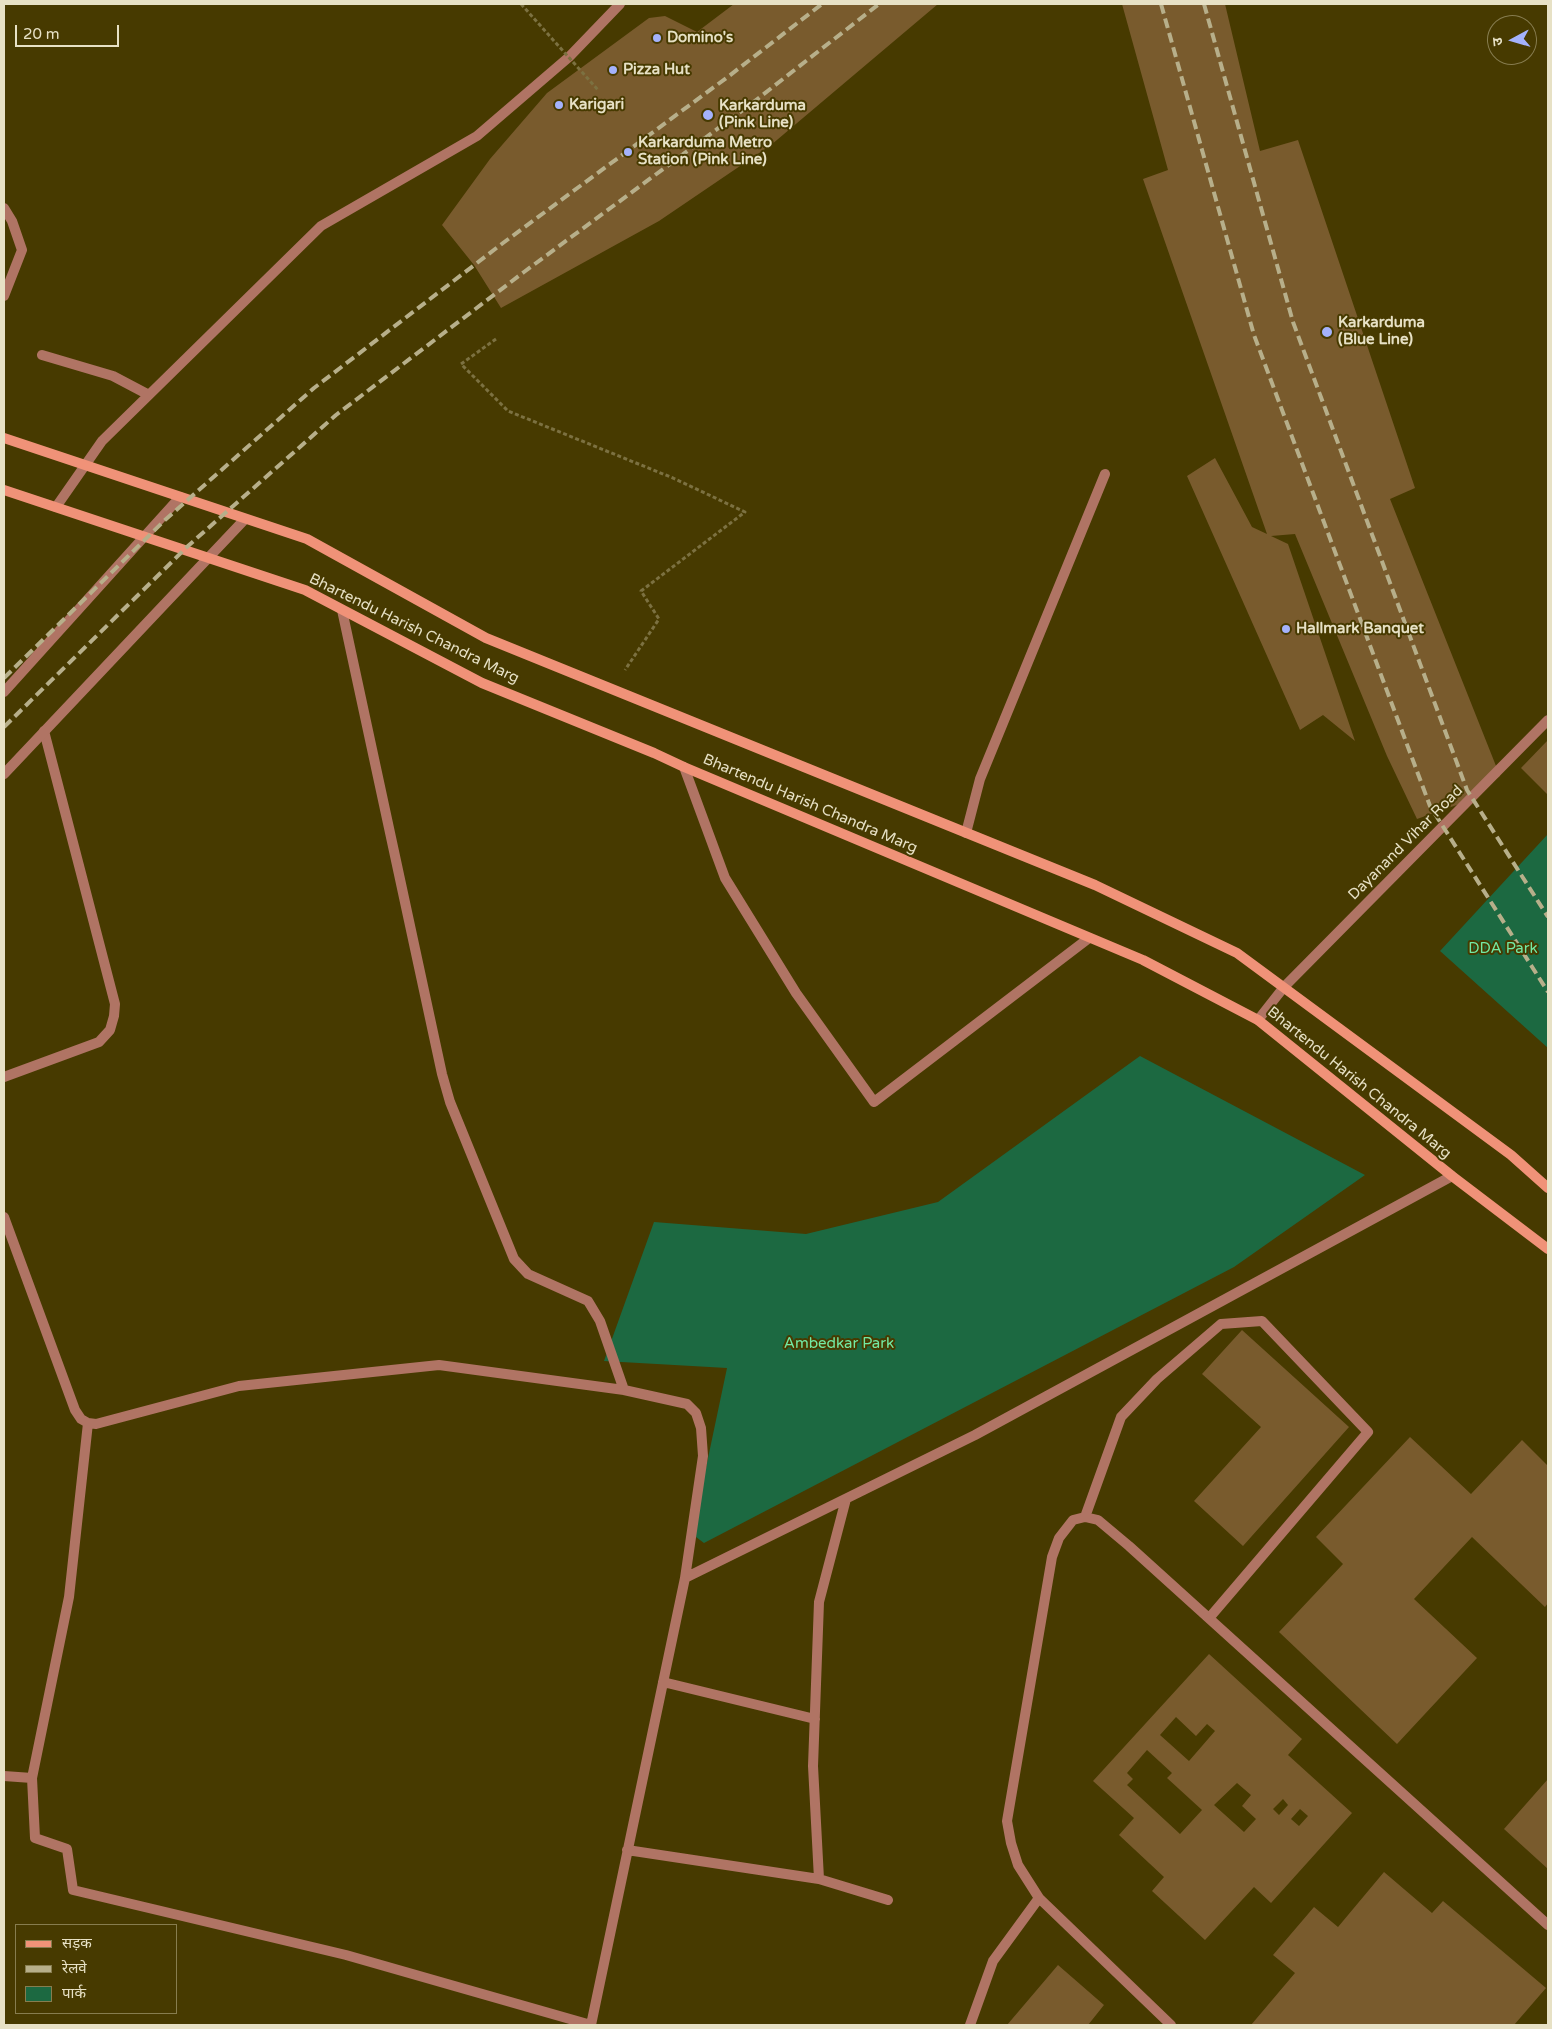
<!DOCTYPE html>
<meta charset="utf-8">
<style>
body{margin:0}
#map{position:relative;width:1552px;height:2029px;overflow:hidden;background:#473a00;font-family:"Varela Round","Noto Sans Devanagari",sans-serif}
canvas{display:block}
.frame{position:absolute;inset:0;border:5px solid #e7e1c5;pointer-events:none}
.legend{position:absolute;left:15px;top:1924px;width:162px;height:90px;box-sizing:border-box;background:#473a00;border:1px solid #877d4f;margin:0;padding:6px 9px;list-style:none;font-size:15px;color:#e7e1c5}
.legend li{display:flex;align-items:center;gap:10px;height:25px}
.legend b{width:25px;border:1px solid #877d4f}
.north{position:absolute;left:1487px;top:15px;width:50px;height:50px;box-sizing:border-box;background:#473a00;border:1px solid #877d4f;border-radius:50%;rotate:264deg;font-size:14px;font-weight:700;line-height:20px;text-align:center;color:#e7e1c5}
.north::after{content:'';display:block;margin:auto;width:18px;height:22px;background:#a4b2fc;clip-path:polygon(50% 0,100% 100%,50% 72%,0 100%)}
.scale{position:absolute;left:15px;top:25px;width:104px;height:22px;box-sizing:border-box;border:2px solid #e7e1c5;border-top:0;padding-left:6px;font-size:15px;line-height:18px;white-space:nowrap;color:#e7e1c5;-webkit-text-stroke:4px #473a00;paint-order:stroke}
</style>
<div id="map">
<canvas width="1552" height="2029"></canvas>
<div class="frame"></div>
<ul class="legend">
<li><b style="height:6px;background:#f09278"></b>सड़क</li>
<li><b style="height:6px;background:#b7af8a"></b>रेलवे</li>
<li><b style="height:14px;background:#1c6941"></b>पार्क</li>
</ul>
<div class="north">उ</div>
<div class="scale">20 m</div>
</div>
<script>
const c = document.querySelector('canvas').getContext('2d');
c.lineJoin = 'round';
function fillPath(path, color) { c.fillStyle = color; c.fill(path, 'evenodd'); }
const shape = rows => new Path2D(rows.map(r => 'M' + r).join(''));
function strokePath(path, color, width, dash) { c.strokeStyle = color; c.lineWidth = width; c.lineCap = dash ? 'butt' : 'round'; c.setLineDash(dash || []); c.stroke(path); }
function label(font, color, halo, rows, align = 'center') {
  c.font = font + ' "Varela Round",sans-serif'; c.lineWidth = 4; c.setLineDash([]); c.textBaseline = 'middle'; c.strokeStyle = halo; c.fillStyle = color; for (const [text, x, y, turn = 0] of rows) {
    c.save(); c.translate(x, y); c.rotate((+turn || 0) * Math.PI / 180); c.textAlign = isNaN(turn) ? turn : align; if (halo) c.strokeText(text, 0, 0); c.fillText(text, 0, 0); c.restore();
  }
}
const green = shape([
 [1548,834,1548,1048,1440,951],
 [1140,1056,1365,1175,1234,1267,704,1543,692,1534,727,1368,604,1361,654,1222,806,1234,938,1202]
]);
const building = shape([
 [734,4,938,4,771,145,659,221,501,308,474,265,442,225,490,159,547,93,649,18,665,16,697,32],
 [1122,4,1225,4,1260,151,1298,140,1415,488,1390,499,1500,776,1468,801,1417,819,1387,756,1295,534,1271,536,1288,544,1355,741,1323,715,1300,730,1187,476,1215,458,1252,527,1267,534,1143,179,1168,170],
 [1548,740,1548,795,1521,768],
 [1242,1330,1349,1427,1243,1546,1194,1501,1261,1427,1202,1374],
 [1410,1437,1471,1494,1522,1440,1548,1466,1548,1603,1545,1607,1472,1537,1414,1599,1477,1658,1397,1744,1279,1632,1343,1564,1316,1537],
 [1209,1654,1302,1739,1288,1755,1352,1813,1271,1903,1254,1887,1205,1940,1152,1891,1164,1877,1119,1835,1134,1818,1093,1781],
 [1176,1717,1196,1736,1207,1724,1215,1731,1189,1761,1160,1735],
 [1147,1750,1172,1773,1167,1778,1202,1810,1180,1834,1127,1785,1133,1779,1127,1773],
 [1237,1783,1251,1795,1242,1806,1256,1819,1244,1832,1214,1805],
 [1283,1799,1288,1805,1279,1815,1273,1809],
 [1300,1809,1308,1816,1299,1826,1291,1819],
 [1548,1779,1548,1869,1504,1829],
 [1384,1872,1432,1913,1443,1901,1546,1988,1514,2025,1251,2025,1295,1973,1273,1955,1314,1907,1338,1927],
 [1058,1965,1104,2005,1088,2025,1007,2025]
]);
const path = shape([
 [496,339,461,364,508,411,673,478,745,512,641,591,659,619,625,670]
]);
const service = shape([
 [4,208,12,221,22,250,4,296],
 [966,833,980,779,1105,474],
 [1085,1517,1121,1417,1157,1379,1221,1324,1262,1321,1368,1432,1210,1617],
 [970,2025,993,1961,1039,1898],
 [1171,2025,1039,1898,1018,1865,1011,1843,1007,1821,1052,1557,1059,1538,1073,1520,1085,1517,1098,1520,1129,1546,1548,1925]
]);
const minor = shape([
 [42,355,113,376,149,395],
 [56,507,102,441,321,226,477,136,569,57,620,4],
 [342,610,442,1074,450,1102,514,1259,528,1274,588,1301,600,1321,624,1390],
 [684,767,725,878,796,993,874,1102,1089,938],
 [1258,1020,1284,987,1548,720],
 [4,1077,99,1042,110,1030,114,1016,115,1004,44,731],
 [4,1217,75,1410,81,1419,88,1423,96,1424,239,1386,439,1365,624,1390,687,1404,696,1413,701,1428,703,1456,685,1578,591,2025],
 [88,1423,69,1597,32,1778,35,1838,67,1849,73,1890,346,1955,591,2025],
 [685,1578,975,1435,1452,1176],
 [663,1682,815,1719],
 [4,1776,32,1778],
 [627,1850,819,1879,813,1766,819,1602,846,1499],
 [819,1879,888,1900]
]);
const tertiary = shape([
 [4,692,180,497],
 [4,774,245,519]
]);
const secondary = shape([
 [4,438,307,539,486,638,1095,885,1237,953,1511,1155,1548,1188],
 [4,490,305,590,482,683,654,753,684,767,1143,960,1258,1020,1452,1176,1548,1249]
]);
const rail = shape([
 [1161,4,1254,335,1430,806,1548,992],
 [1204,4,1293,322,1467,790,1548,917],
 [4,678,165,520,314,388,503,243,729,76,822,4],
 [4,727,188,546,336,415,524,272,751,104,879,4]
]);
const pathBridge = shape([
 [521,4,598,90]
]);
const markers = [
 [657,38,5,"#a4b2fc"],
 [613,70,5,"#a4b2fc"],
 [559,105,5,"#a4b2fc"],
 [708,115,6,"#a4b2fc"],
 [628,152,5,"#a4b2fc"],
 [1327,332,6,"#a4b2fc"],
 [1286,629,5,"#a4b2fc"]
];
const poiNames = [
 ["Domino's",667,38],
 ["Pizza Hut",623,70],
 ["Karigari",569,105],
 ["Karkarduma",719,106],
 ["(Pink Line)",719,123],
 ["Karkarduma Metro",638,143],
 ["Station (Pink Line)",638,160],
 ["Karkarduma",1338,323],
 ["(Blue Line)",1338,340],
 ["Hallmark Banquet",1296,629]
];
const streetNames = [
 ["Bhartendu Harish Chandra Marg",414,629,26],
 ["Bhartendu Harish Chandra Marg",810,804,23],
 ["Dayanand Vihar Road",1406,843,-45],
 ["Bhartendu Harish Chandra Marg",1359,1083,39]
];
const parkNames = [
 ["DDA Park",1503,949],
 ["Ambedkar Park",839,1344]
];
fillPath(green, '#1c6941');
fillPath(building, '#795b2d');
strokePath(path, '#7c7141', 3, [4, 2.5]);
strokePath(service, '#b07464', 10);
strokePath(minor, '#b07464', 10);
strokePath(tertiary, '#b07464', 10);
strokePath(secondary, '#f09278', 10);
strokePath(rail, '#b7af8a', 4, [10, 5]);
strokePath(pathBridge, '#7c7141', 3, [4, 2.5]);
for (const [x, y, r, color] of markers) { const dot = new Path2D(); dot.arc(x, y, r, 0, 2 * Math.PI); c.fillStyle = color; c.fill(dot); strokePath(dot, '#473a00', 2); }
label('bold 15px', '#e7e1c5', '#473a00', poiNames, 'left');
label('15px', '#e7e1c5', '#473a00', streetNames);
label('15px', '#72eaa4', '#473a00', parkNames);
</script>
